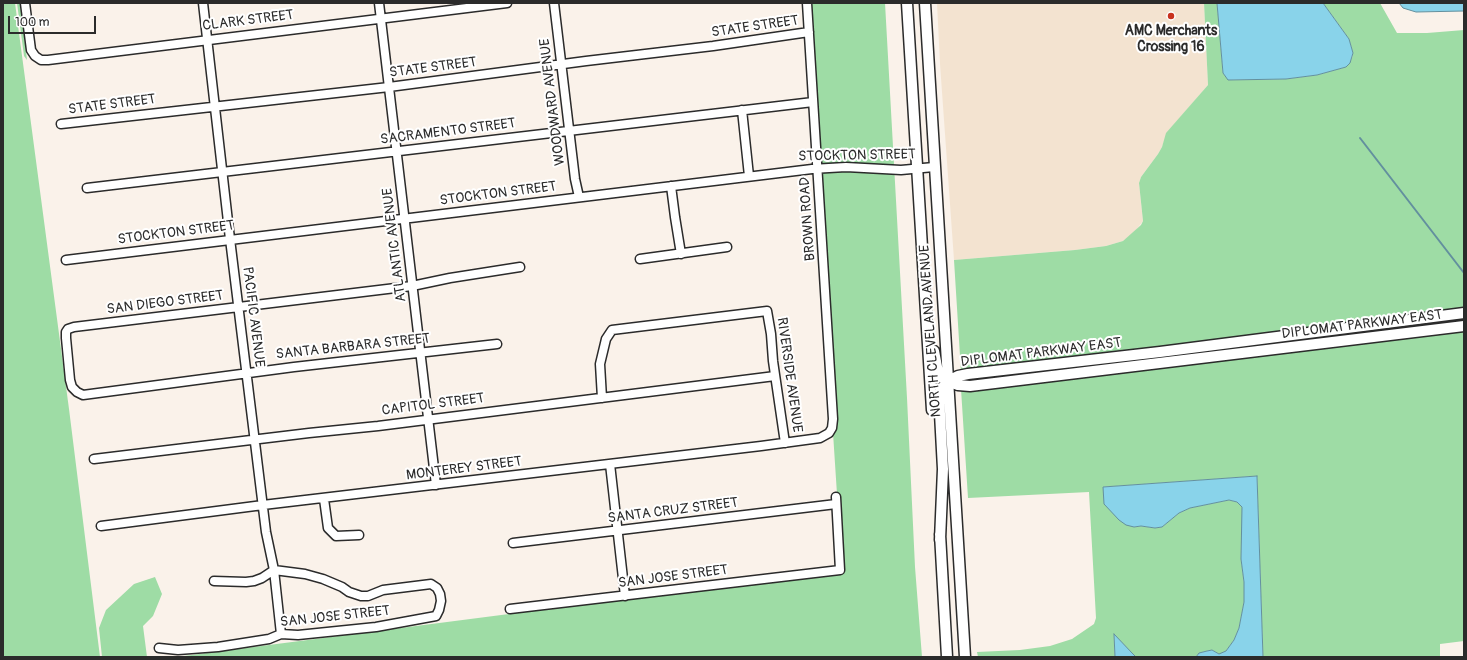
<!DOCTYPE html>
<style>
body{margin:0}
#map{position:relative;width:1467px;height:660px;overflow:hidden;background:#faf2ea;font-family:Pangolin,sans-serif}
canvas{display:block}
.frame{position:absolute;inset:0;border:4px solid #2b2b2b;pointer-events:none}
.scale{position:absolute;left:8px;top:16px;width:88px;height:18px;box-sizing:border-box;border:2px solid #2b2b2b;border-top:0;padding-left:5px;font-size:12px;line-height:14px;white-space:nowrap;color:#2b2b2b;-webkit-text-stroke:3px #fff;paint-order:stroke}
</style>
<div id="map">
<canvas width="1467" height="660"></canvas>
<div class="frame"></div>
<div class="scale">100 m</div>
</div>
<script>
const c = document.querySelector('canvas').getContext('2d');
c.lineJoin = 'round';
function fillPath(path, color) { c.fillStyle = color; c.fill(path, 'evenodd'); }
const shape = rows => new Path2D(rows.map(r => 'M' + r).join(''));
function strokePath(path, color, width, dash) { c.strokeStyle = color; c.lineWidth = width; c.lineCap = dash ? 'butt' : 'round'; c.setLineDash(dash || []); c.stroke(path); }
function label(font, color, halo, rows, align = 'center') {
  c.font = font + ' Pangolin,sans-serif'; c.lineWidth = 4; c.setLineDash([]); c.textBaseline = 'middle'; c.strokeStyle = halo; c.fillStyle = color; for (const [text, x, y, turn = 0] of rows) {
    c.save(); c.translate(x, y); c.rotate((+turn || 0) * Math.PI / 180); c.textAlign = isNaN(turn) ? turn : align; if (halo) c.strokeText(text, 0, 0); c.fillText(text, 0, 0); c.restore();
  }
}
const built = shape([
 [937,3,1204,3,1208,85,1167,133,1162,147,1158,154,1141,177,1139,183,1143,221,1133,234,1123,241,1106,246,1075,250,954,260,940,64]
]);
const green = shape([
 [3,3,15,3,69,409,100,657,3,657],
 [17,3,20,3,27,60,24,56],
 [805,3,885,3,907,398,915,567,922,657,176,657,842,571],
 [1204,3,1217,3,1223,73,1229,80,1286,79,1317,75,1346,67,1352,58,1353,53,1349,39,1323,3,1380,3,1397,33,1427,33,1464,30,1464,310,961,372,954,260,1075,250,1106,246,1123,241,1141,225,1143,221,1139,183,1141,177,1158,154,1162,147,1166,133,1208,85],
 [1464,317,1464,323,961,382,961,379],
 [1464,330,1464,641,1440,644,1440,657,1263,657,1257,476,1103,487,1134,527,1141,526,1155,528,1162,527,1179,513,1190,508,1229,500,1240,503,1243,510,1241,559,1244,582,1244,602,1239,628,1234,640,1226,651,1221,654,1219,654,1212,650,1207,651,1199,653,1196,657,1136,657,1114,635,1115,657,978,657,977,652,1020,650,1050,646,1072,639,1094,624,1096,618,1089,492,968,498,961,389],
 [155,577,162,594,153,616,143,626,147,657,102,657,99,628,106,610,134,584]
]);
const water = shape([
 [1217,3,1323,3,1349,39,1353,53,1350,63,1346,67,1317,75,1286,79,1228,80,1223,73,1217,3],
 [1399,3,1464,3,1464,11,1416,12,1403,8,1399,3],
 [1257,476,1263,657,1196,657,1199,653,1207,651,1212,650,1219,654,1226,651,1234,640,1239,628,1244,602,1244,582,1241,559,1242,507,1237,502,1229,500,1190,508,1179,513,1162,527,1155,528,1141,526,1134,527,1126,525,1119,520,1104,504,1103,487,1257,476],
 [1114,634,1132,653,1136,657,1115,657,1114,634]
]);
const stream = shape([
 [1360,138,1464,273]
]);
const minor = shape([
 [25,3,31,50,35,56,41,60,48,60,507,3],
 [203,3,230,239,266,532,274,570,281,634],
 [379,3,436,485],
 [554,3,575,179,579,197],
 [742,110,749,176],
 [61,124,389,87,586,61,713,46,809,32],
 [671,186,675,217,681,254],
 [87,188,813,102],
 [640,259,727,247],
 [66,260,812,169,846,167,901,170,934,167],
 [497,344,294,367,83,395,77,392,72,387,70,380,66,338,66,332,68,329,74,327,412,286,450,278,520,267],
 [602,398,600,364,606,339,612,330,767,311,771,334,773,361,785,443],
 [94,459,309,433,378,426,775,376],
 [610,464,625,596],
 [324,499,328,528,336,536,359,535],
 [101,526,263,505,761,446,820,438,829,433,832,428,833,419,807,3],
 [513,543,836,504],
 [510,609,840,570,836,497],
 [159,648,178,650,218,647,269,639,281,634,298,635,376,627,436,616,439,610,441,601,440,594,437,588,431,584,383,590,368,596,361,596,349,592,342,587,323,579,305,574,274,570,262,578,254,581,246,582,214,581]
]);
const major = shape([
 [907,3,932,410],
 [925,3,965,657],
 [934,351,938,372,940,376,948,381,958,385,970,386,1464,326],
 [940,534,947,657],
 [940,540,943,469,939,395,942,388,948,381,958,376,968,374,1160,352,1464,313]
]);
const markers = [
 [1171,16,4,"#c8321e"]
];
const streetNames = [
 ["CLARK STREET",248,21,-7],
 ["STATE STREET",755,27,-8],
 ["STATE STREET",433,68,-7],
 ["WOODWARD AVENUE",553,102,-97],
 ["STATE STREET",112,105,-7],
 ["SACRAMENTO STREET",448,132,-7],
 ["STOCKTON STREET",857,156,-1],
 ["STOCKTON STREET",498,194,-7],
 ["BROWN ROAD",808,219,-94],
 ["STOCKTON STREET",176,233,-7],
 ["ATLANTIC AVENUE",395,245,-97],
 ["SAN DIEGO STREET",165,303,-7],
 ["PACIFIC AVENUE",253,317,83],
 ["DIPLOMAT PARKWAY EAST",1362,325,-7],
 ["NORTH CLEVELAND AVENUE",931,331,-94],
 ["SANTA BARBARA STREET",353,347,-6],
 ["DIPLOMAT PARKWAY EAST",1041,353,-7],
 ["RIVERSIDE AVENUE",789,375,82],
 ["CAPITOL STREET",433,405,-7],
 ["MONTEREY STREET",464,469,-7],
 ["SANTA CRUZ STREET",673,511,-7],
 ["SAN JOSE STREET",673,577,-7],
 ["SAN JOSE STREET",335,617,-6]
];
const poiNames = [
 ["AMC Merchants",1171,31],
 ["Crossing 16",1171,47]
];
fillPath(built, '#f3e3d0');
fillPath(green, '#9edca5');
fillPath(water, '#89d3ea');
strokePath(water, '#63909e', 1);
strokePath(stream, '#63909e', 2);
strokePath(minor, '#2b2b2b', 11);
strokePath(major, '#2b2b2b', 13);
strokePath(minor, '#fff', 8);
strokePath(major, '#fff', 10);
for (const [x, y, r, color] of markers) { const dot = new Path2D(); dot.arc(x, y, r, 0, 2 * Math.PI); c.fillStyle = color; c.fill(dot); strokePath(dot, '#fff', 1.5); }
label('14px', '#2b2b2b', '#fff', streetNames);
label('bold 14px', '#2b2b2b', '#fff', poiNames);
</script>
